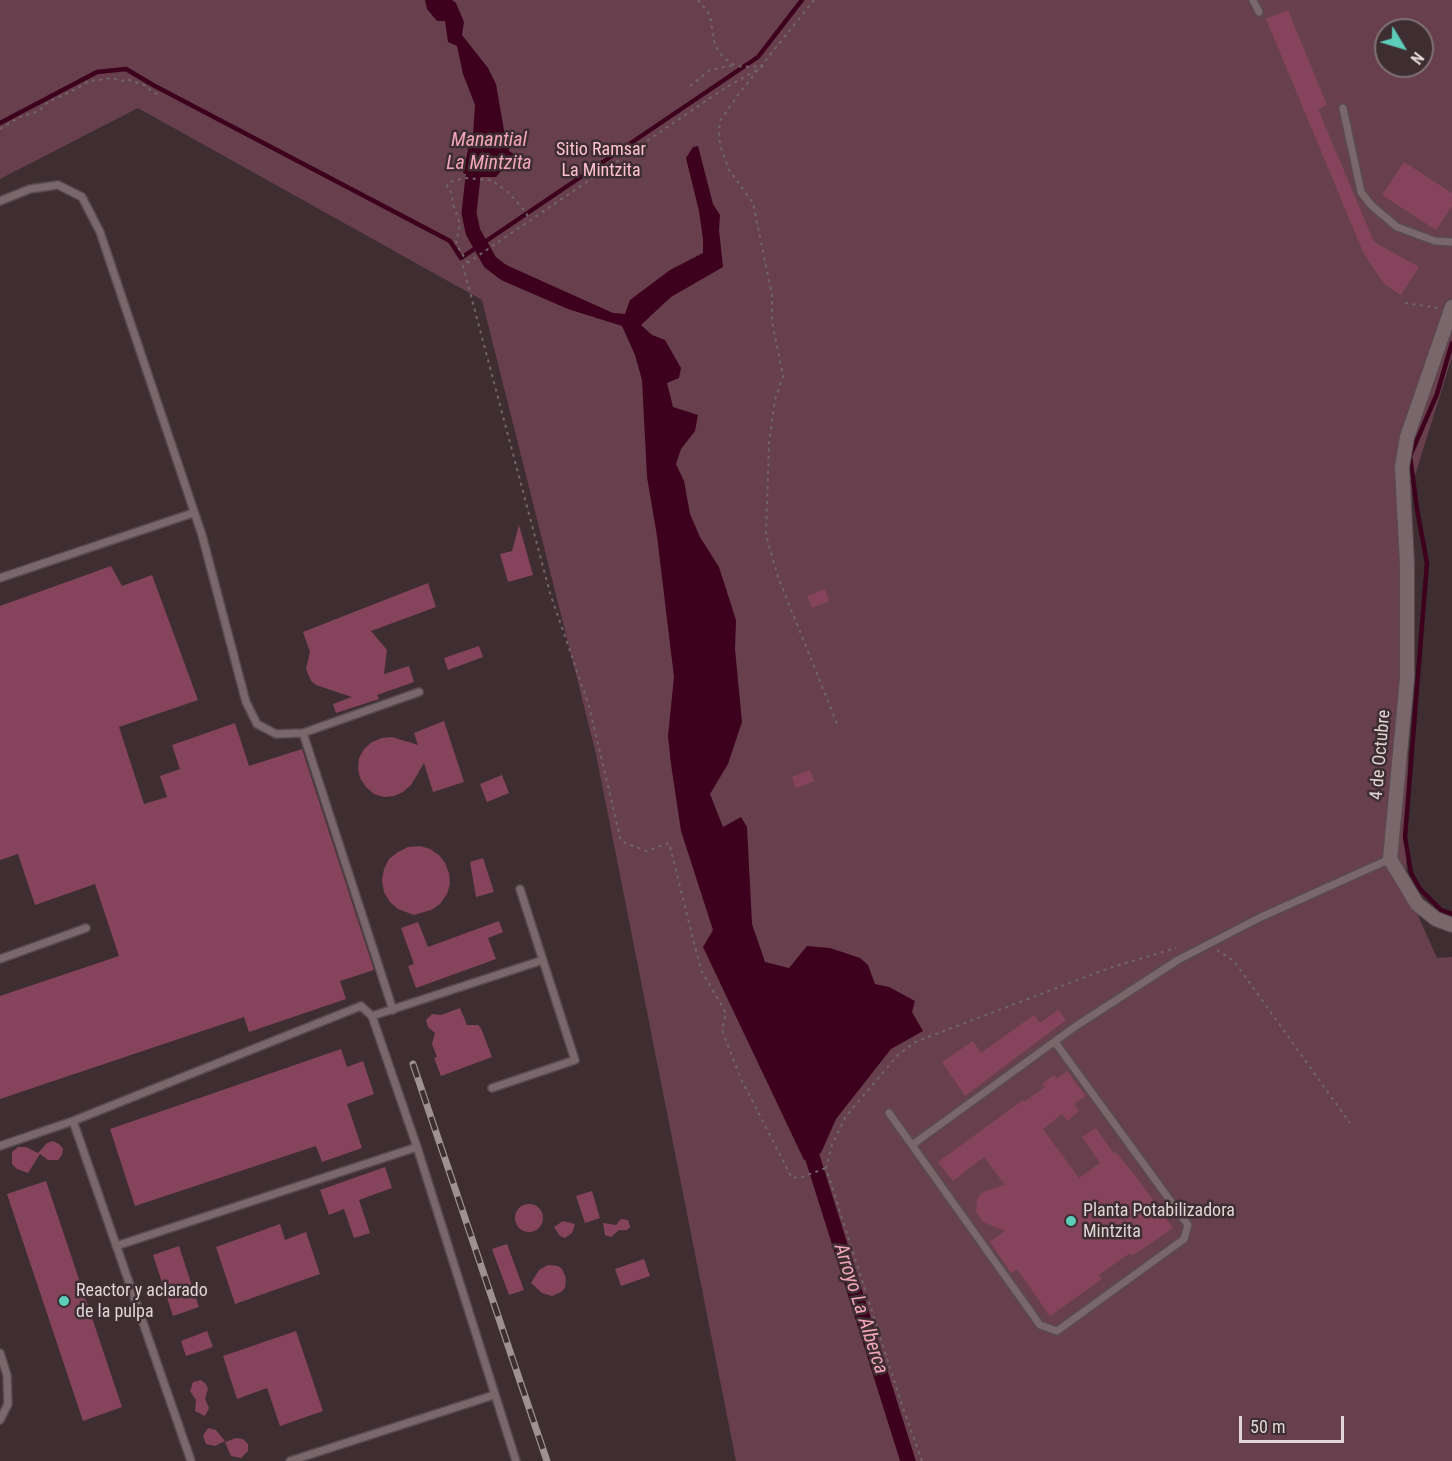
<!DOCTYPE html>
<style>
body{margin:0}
#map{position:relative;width:1452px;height:1461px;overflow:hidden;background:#3e2e32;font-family:"Roboto Condensed",sans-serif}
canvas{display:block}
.north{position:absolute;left:1374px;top:18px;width:60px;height:60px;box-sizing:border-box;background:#3e2e32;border:2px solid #7e7174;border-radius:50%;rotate:128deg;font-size:16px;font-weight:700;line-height:24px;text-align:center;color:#dfd5d7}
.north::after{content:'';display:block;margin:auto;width:21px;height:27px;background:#5dceb9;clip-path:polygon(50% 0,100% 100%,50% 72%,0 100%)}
.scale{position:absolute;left:1239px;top:1416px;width:105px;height:27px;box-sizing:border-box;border:3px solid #dfd5d7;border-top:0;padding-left:8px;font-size:18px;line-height:21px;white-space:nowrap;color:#dfd5d7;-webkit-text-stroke:4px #3e2e32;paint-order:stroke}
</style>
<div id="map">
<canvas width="1452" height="1461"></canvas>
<div class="north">N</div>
<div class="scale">50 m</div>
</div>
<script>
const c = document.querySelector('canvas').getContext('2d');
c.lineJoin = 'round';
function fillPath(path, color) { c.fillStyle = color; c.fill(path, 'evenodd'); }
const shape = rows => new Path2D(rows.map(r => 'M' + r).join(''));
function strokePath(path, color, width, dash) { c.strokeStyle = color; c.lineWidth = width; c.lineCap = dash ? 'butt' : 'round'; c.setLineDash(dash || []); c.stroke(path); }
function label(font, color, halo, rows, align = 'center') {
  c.font = font + ' "Roboto Condensed",sans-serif'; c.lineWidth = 5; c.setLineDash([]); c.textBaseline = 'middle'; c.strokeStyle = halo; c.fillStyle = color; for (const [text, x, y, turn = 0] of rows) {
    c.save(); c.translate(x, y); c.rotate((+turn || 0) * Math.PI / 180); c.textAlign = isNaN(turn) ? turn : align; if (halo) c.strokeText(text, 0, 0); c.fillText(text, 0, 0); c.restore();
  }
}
const green = shape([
 [0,0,1452,0,1452,357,1412,485,1406,889,1437,958,1452,957,1452,1461,736,1461,596,754,482,300,138,108,0,179],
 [1386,30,1422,30,1422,66,1386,66]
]);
const water = shape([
 [425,0,452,0,456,3,464,22,462,35,488,68,496,84,505,136,510,144,509,151,514,154,511,168,503,169,496,177,473,177,463,173,469,145,473,136,475,105,463,74,457,46,448,42,445,21,437,21,427,9],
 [698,146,713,204,720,215,719,230,723,267,671,297,641,325,652,335,665,340,681,368,679,378,667,383,673,407,698,415,695,431,681,449,676,464,684,481,690,514,700,537,719,567,736,620,735,649,742,722,728,764,710,794,723,827,741,817,747,827,752,924,765,962,789,968,807,946,830,948,860,958,868,965,875,984,889,987,915,1001,912,1012,923,1031,891,1049,836,1119,821,1153,804,1160,703,947,713,930,681,831,671,764,668,736,674,677,657,536,647,477,642,380,635,355,622,326,568,309,501,280,504,264,613,313,625,314,630,300,670,270,703,253,703,239,699,211,686,158,693,147]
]);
const stream = shape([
 [0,123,97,72,126,69,153,85,450,241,461,258,758,57,802,0],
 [1452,343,1437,394,1410,456,1417,509,1427,563,1405,837,1411,873,1420,889,1441,910,1452,914]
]);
const canal = shape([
 [473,177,469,213,473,232,490,262,503,272],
 [812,1156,908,1461]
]);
const building = shape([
 [1288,10,1327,105,1318,109,1374,242,1419,267,1401,295,1384,284,1363,252,1266,19],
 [1404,162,1452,193,1452,206,1436,230,1382,195],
 [519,525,533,575,508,582,500,554,512,551],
 [111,566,122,586,152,575,198,700,119,727,144,804,167,797,160,776,180,769,172,745,235,723,249,766,302,749,374,970,340,981,346,999,249,1032,244,1017,0,1099,0,996,119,956,95,884,35,905,18,854,0,860,0,606],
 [428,583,436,607,371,631,387,650,384,674,409,666,414,682,377,695,379,699,336,713,333,704,352,697,316,685,311,681,306,669,310,652,303,632],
 [825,589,829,601,812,608,807,596],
 [479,646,483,657,448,670,444,658],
 [444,721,464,782,433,792,424,763,411,785,403,792,394,796,384,797,374,794,366,787,360,778,358,768,359,758,364,749,372,742,382,738,392,737,418,745,414,733],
 [810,770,814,781,796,788,792,777],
 [502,775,509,793,487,802,480,784],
 [420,846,430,849,439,855,445,863,449,873,450,884,447,894,440,904,431,910,414,915,398,909,390,902,384,892,382,880,384,869,389,859,398,852,408,847],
 [483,858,494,892,476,897,470,862],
 [499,921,503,932,488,938,496,959,416,988,408,966,414,964,401,928,418,922,428,947],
 [460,1008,467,1025,478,1025,481,1028,492,1057,441,1076,434,1058,437,1057,432,1044,435,1033,428,1027,426,1020,432,1014,441,1015],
 [1058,1010,1066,1020,965,1096,942,1062,973,1041,981,1053,1034,1015,1040,1023],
 [341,1049,347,1067,363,1061,374,1094,347,1104,362,1148,322,1162,316,1146,135,1206,110,1129],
 [1067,1071,1086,1096,1074,1104,1079,1111,1067,1121,1062,1114,1043,1129,1079,1178,1100,1163,1082,1137,1096,1128,1114,1154,1116,1152,1140,1182,1173,1228,1132,1256,1130,1253,1099,1275,1102,1279,1050,1316,1017,1269,1011,1273,990,1242,1005,1231,983,1222,976,1212,977,1200,980,1195,985,1191,1005,1185,984,1157,953,1181,938,1162,1023,1100,1024,1102,1045,1087,1042,1084,1054,1075,1057,1079],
 [53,1141,59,1144,63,1149,62,1155,58,1160,48,1160,40,1154,28,1173,17,1169,12,1164,12,1152,18,1147,26,1147,38,1153,47,1143],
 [385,1167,392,1188,359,1200,370,1233,354,1238,344,1209,329,1215,320,1190],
 [46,1181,122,1407,83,1421,7,1194],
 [592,1191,600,1218,585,1223,576,1196],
 '515 1218a14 14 0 1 1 28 0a14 14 0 1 1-28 0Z',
 [621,1219,628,1220,630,1227,627,1230,619,1230,611,1237,605,1235,603,1223,616,1225],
 [563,1221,575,1224,572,1233,565,1238,560,1236,554,1227],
 [280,1224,285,1240,306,1232,320,1274,235,1304,216,1247],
 [507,1244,524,1290,509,1295,492,1249],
 [179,1246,199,1307,173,1316,153,1255],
 [644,1259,650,1276,621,1286,615,1269],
 [548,1265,558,1266,562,1269,566,1278,565,1288,561,1292,552,1296,542,1293,531,1283,539,1270],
 [207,1331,213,1347,186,1356,181,1341],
 [296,1331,323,1411,280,1426,267,1388,237,1399,223,1356],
 [201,1380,206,1384,208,1389,205,1399,209,1408,205,1416,195,1411,196,1400,190,1391,193,1382],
 [208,1428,216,1430,225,1441,215,1446,206,1444,203,1436],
 [236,1438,243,1439,248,1444,248,1451,241,1458,231,1456,225,1442]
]);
const path = shape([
 [698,0,710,15,715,46,723,57,734,65,743,67,761,66],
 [814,0,738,95,720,121,719,133,720,145,729,170,753,203,772,295,772,321,783,376,775,400,769,443,766,535,778,577,838,726],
 [763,66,725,88,463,266,550,593,589,706,621,841,646,851,669,843,701,970,726,1013,722,1030,740,1077,792,1178,802,1177,826,1168],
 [690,86,710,70,734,65],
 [0,129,20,117,39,111,48,102,76,89,89,81,112,78,122,81,127,79,144,85,154,93,159,94],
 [468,263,456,244,460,224,453,204,451,192,448,190,447,185,450,182,464,178,491,180,508,192,524,210,531,221],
 [1405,303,1438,308],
 [1217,950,1234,961,1350,1123],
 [922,1461,902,1405,826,1168,832,1145,846,1116,898,1055,915,1042,1109,968,1176,948]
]);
const lane = shape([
 [1253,0,1259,12],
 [1343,108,1361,192,1371,205,1397,227,1435,241,1452,242],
 [0,201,30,189,58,185,82,197,100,232,202,535,246,702,257,724,276,734,303,733,419,692],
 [0,578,193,513],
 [303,733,393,1010],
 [0,959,86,928],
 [372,1016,543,960],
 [492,1088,575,1060,520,889],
 [889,1113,912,1145,1076,1026,1178,960,1259,918,1390,859],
 [73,1121,361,1006,372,1016,417,1147,516,1461],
 [912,1145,1040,1325,1057,1331,1184,1239,1188,1225,1055,1042],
 [0,1146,73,1121,191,1461],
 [116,1246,417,1147],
 [0,1353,7,1375,8,1404,0,1420],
 [290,1461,494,1395]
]);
const street = shape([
 [1452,307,1407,437,1402,467,1407,564,1407,679,1390,859,1417,904,1436,919,1452,925]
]);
const rail = shape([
 [413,1064,547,1461]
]);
const markers = [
 [1071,1221,6,"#5dceb9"],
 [64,1301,6,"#5dceb9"]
];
const parkNames = [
 ["Sitio Ramsar",601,150],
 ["La Mintzita",601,171]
];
const streetNames = [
 ["4 de Octubre",1381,755,-85]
];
const poiNames = [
 ["Planta Potabilizadora",1083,1211],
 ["Mintzita",1083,1232],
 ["Reactor y aclarado",76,1291],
 ["de la pulpa",76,1312]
];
const waterNames = [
 ["Manantial",489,141],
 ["La Mintzita",489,164],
 ["Arroyo La Alberca",860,1309,72]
];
fillPath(green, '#68404d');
fillPath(water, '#3d011d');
strokePath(stream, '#3d011d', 4.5);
strokePath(canal, '#3d011d', 15);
fillPath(building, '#85445b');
strokePath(lane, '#584b4f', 10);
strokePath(street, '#584b4f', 16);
strokePath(path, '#726468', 2, [3, 4.5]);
strokePath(lane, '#79676c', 7);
strokePath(street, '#79676c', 14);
strokePath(rail, '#9d9193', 7);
strokePath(rail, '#3e2e32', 4.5, [14]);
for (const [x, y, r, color] of markers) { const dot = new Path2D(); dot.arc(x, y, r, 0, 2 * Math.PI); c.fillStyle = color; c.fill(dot); strokePath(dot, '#3e2e32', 2); }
label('18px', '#fec0d3', '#3e2e32', parkNames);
label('18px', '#dfd5d7', '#3e2e32', streetNames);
label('18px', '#dfd5d7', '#3e2e32', poiNames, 'left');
label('italic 20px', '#f4a5bd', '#3e2e32', waterNames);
</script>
